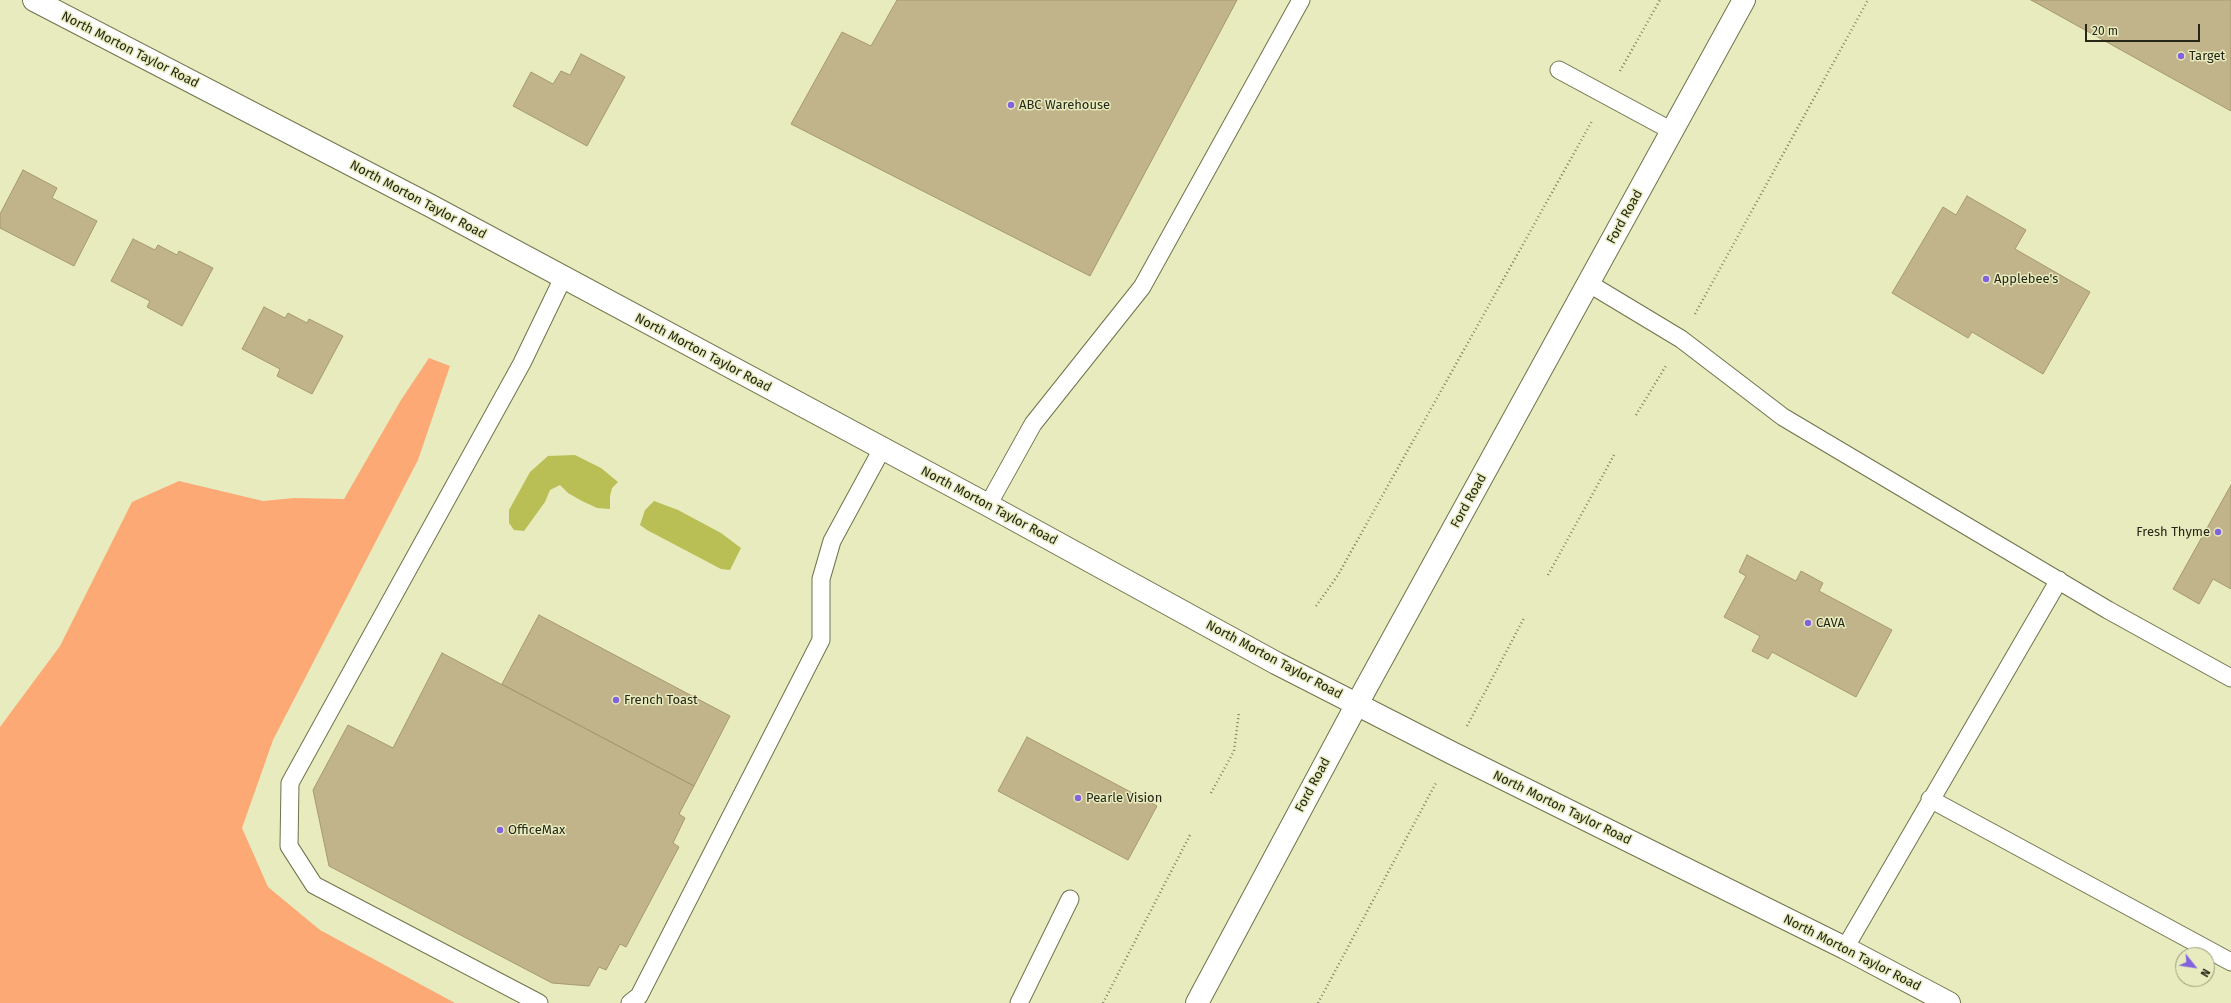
<!DOCTYPE html>
<style>
body{margin:0}
#map{position:relative;width:2231px;height:1003px;overflow:hidden;background:#e7ebbe;font-family:"Fira Sans",sans-serif}
canvas{display:block}
.north{position:absolute;left:2175px;top:947px;width:40px;height:40px;box-sizing:border-box;background:#e7ebbe;border:1px solid #9a9d7b;border-radius:50%;rotate:120deg;font-size:11px;font-weight:700;line-height:16px;text-align:center;color:#262716}
.north::after{content:'';display:block;margin:auto;width:14px;height:18px;background:#8262dd;clip-path:polygon(50% 0,100% 100%,50% 72%,0 100%)}
.scale{position:absolute;left:2085px;top:24px;width:115px;height:18px;box-sizing:border-box;border:2px solid #262716;border-top:0;padding-left:5px;font-size:12px;line-height:14px;white-space:nowrap;color:#262716;-webkit-text-stroke:3px #e7ebbe;paint-order:stroke}
</style>
<div id="map">
<canvas width="2231" height="1003"></canvas>
<div class="north">N</div>
<div class="scale">20 m</div>
</div>
<script>
const c = document.querySelector('canvas').getContext('2d');
c.lineJoin = 'round';
function fillPath(path, color) { c.fillStyle = color; c.fill(path, 'evenodd'); }
const shape = rows => new Path2D(rows.map(r => 'M' + r).join(''));
function strokePath(path, color, width, dash) { c.strokeStyle = color; c.lineWidth = width; c.lineCap = dash ? 'butt' : 'round'; c.setLineDash(dash || []); c.stroke(path); }
function label(font, color, halo, rows, align = 'center') {
  c.font = font + ' "Fira Sans",sans-serif'; c.lineWidth = 3; c.setLineDash([]); c.textBaseline = 'middle'; c.strokeStyle = halo; c.fillStyle = color; for (const [text, x, y, turn = 0] of rows) {
    c.save(); c.translate(x, y); c.rotate((+turn || 0) * Math.PI / 180); c.textAlign = isNaN(turn) ? turn : align; if (halo) c.strokeText(text, 0, 0); c.fillText(text, 0, 0); c.restore();
  }
}
const green = shape([
 [429,358,450,366,418,460,273,740,242,828,268,887,320,930,455,1003,0,1003,0,727,60,646,132,502,179,481,263,501,294,498,344,499,401,400]
]);
const water = shape([
 [575,455,601,468,618,482,612,488,610,496,610,509,597,508,582,501,568,493,560,485,550,490,545,502,524,531,514,530,509,523,509,510,530,472,548,456],
 [654,501,678,510,721,533,741,548,730,570,721,569,647,530,640,525,645,510]
]);
const building = shape([
 [897,0,1237,0,1090,276,791,124,842,32,871,46,897,0],
 [2031,0,2231,0,2231,111,2031,0],
 [581,54,625,77,587,146,513,106,531,72,553,84,561,71,570,75,581,54],
 [23,170,57,188,52,198,97,221,74,266,0,228,0,214,23,170],
 [1967,196,2026,230,2015,249,2090,292,2043,374,1972,332,1968,338,1892,293,1943,207,1956,215,1967,196],
 [133,239,155,250,158,245,177,255,179,251,213,268,182,326,147,307,150,301,111,281,133,239],
 [264,307,285,318,288,313,307,323,309,319,343,336,312,394,277,376,280,369,242,349,264,307],
 [2231,485,2231,589,2213,579,2199,604,2173,589,2231,485],
 [1747,555,1796,581,1801,571,1823,583,1819,591,1892,630,1856,697,1772,652,1768,659,1752,651,1760,636,1724,617,1746,576,1739,572,1747,555],
 [539,615,730,716,694,786,502,684,539,615],
 [442,653,694,786,679,814,685,818,673,843,679,847,626,947,620,944,606,970,599,967,589,986,552,983,329,866,313,790,348,725,393,748,442,653],
 [1027,737,1157,806,1128,860,998,791,1027,737]
]);
const path = shape([
 [1620,71,1660,0],
 [1695,314,1868,0],
 [1636,415,1667,364],
 [1548,575,1614,455],
 [1316,606,1338,575,1592,121],
 [1467,726,1524,618],
 [1211,793,1234,751,1239,712],
 [1103,1003,1190,835],
 [1318,1003,1437,781]
]);
const lane = shape([
 [1559,70,1672,131],
 [1588,283,1681,339,1783,417,2108,610,2231,678],
 [988,505,1033,424,1142,287,1301,0],
 [1930,799,2231,962],
 [1845,948,2059,580],
 [539,1003,314,885,289,846,290,783,522,363,563,278],
 [630,1003,639,996,821,640,821,579,832,541,882,449],
 [1019,1003,1070,899]
]);
const secondary = shape([
 [34,0,431,206,988,505,1276,663,1452,753,1845,948,1949,1003]
]);
const primary = shape([
 [1197,1003,1357,704,1744,0]
]);
const markers = [
 [2181,56,4,"#8262dd"],
 [1011,105,4,"#8262dd"],
 [1986,279,4,"#8262dd"],
 [2218,532,4,"#8262dd"],
 [1808,623,4,"#8262dd"],
 [616,700,4,"#8262dd"],
 [1078,798,4,"#8262dd"],
 [500,830,4,"#8262dd"]
];
const streetNames = [
 ["North Morton Taylor Road",130,50,27],
 ["North Morton Taylor Road",418,200,28],
 ["Ford Road",1625,217,-61],
 ["North Morton Taylor Road",703,353,28],
 ["Ford Road",1469,501,-61],
 ["North Morton Taylor Road",989,506,28],
 ["North Morton Taylor Road",1274,660,28],
 ["Ford Road",1313,785,-62],
 ["North Morton Taylor Road",1562,808,26],
 ["North Morton Taylor Road",1852,953,27]
];
const poiNames = [
 ["Target",2189,56],
 ["ABC Warehouse",1019,105],
 ["Applebee's",1994,279],
 ["Fresh Thyme",2210,532,"right"],
 ["CAVA",1816,623],
 ["French Toast",624,700],
 ["Pearle Vision",1086,798],
 ["OfficeMax",508,830]
];
fillPath(green, '#fca976');
fillPath(water, '#b9bf55');
fillPath(building, '#c2b48a');
strokePath(building, '#a6996f', 1);
strokePath(lane, '#70734b', 19);
strokePath(secondary, '#70734b', 24);
strokePath(primary, '#70734b', 24);
strokePath(path, '#808264', 2.5, [1, 3]);
strokePath(lane, '#fff', 17);
strokePath(secondary, '#fff', 22);
strokePath(primary, '#fff', 22);
for (const [x, y, r, color] of markers) { const dot = new Path2D(); dot.arc(x, y, r, 0, 2 * Math.PI); c.fillStyle = color; c.fill(dot); strokePath(dot, '#e7ebbe', 1.5); }
label('13px', '#262716', '#e7ebbe', streetNames);
label('13px', '#262716', '#e7ebbe', poiNames, 'left');
</script>
